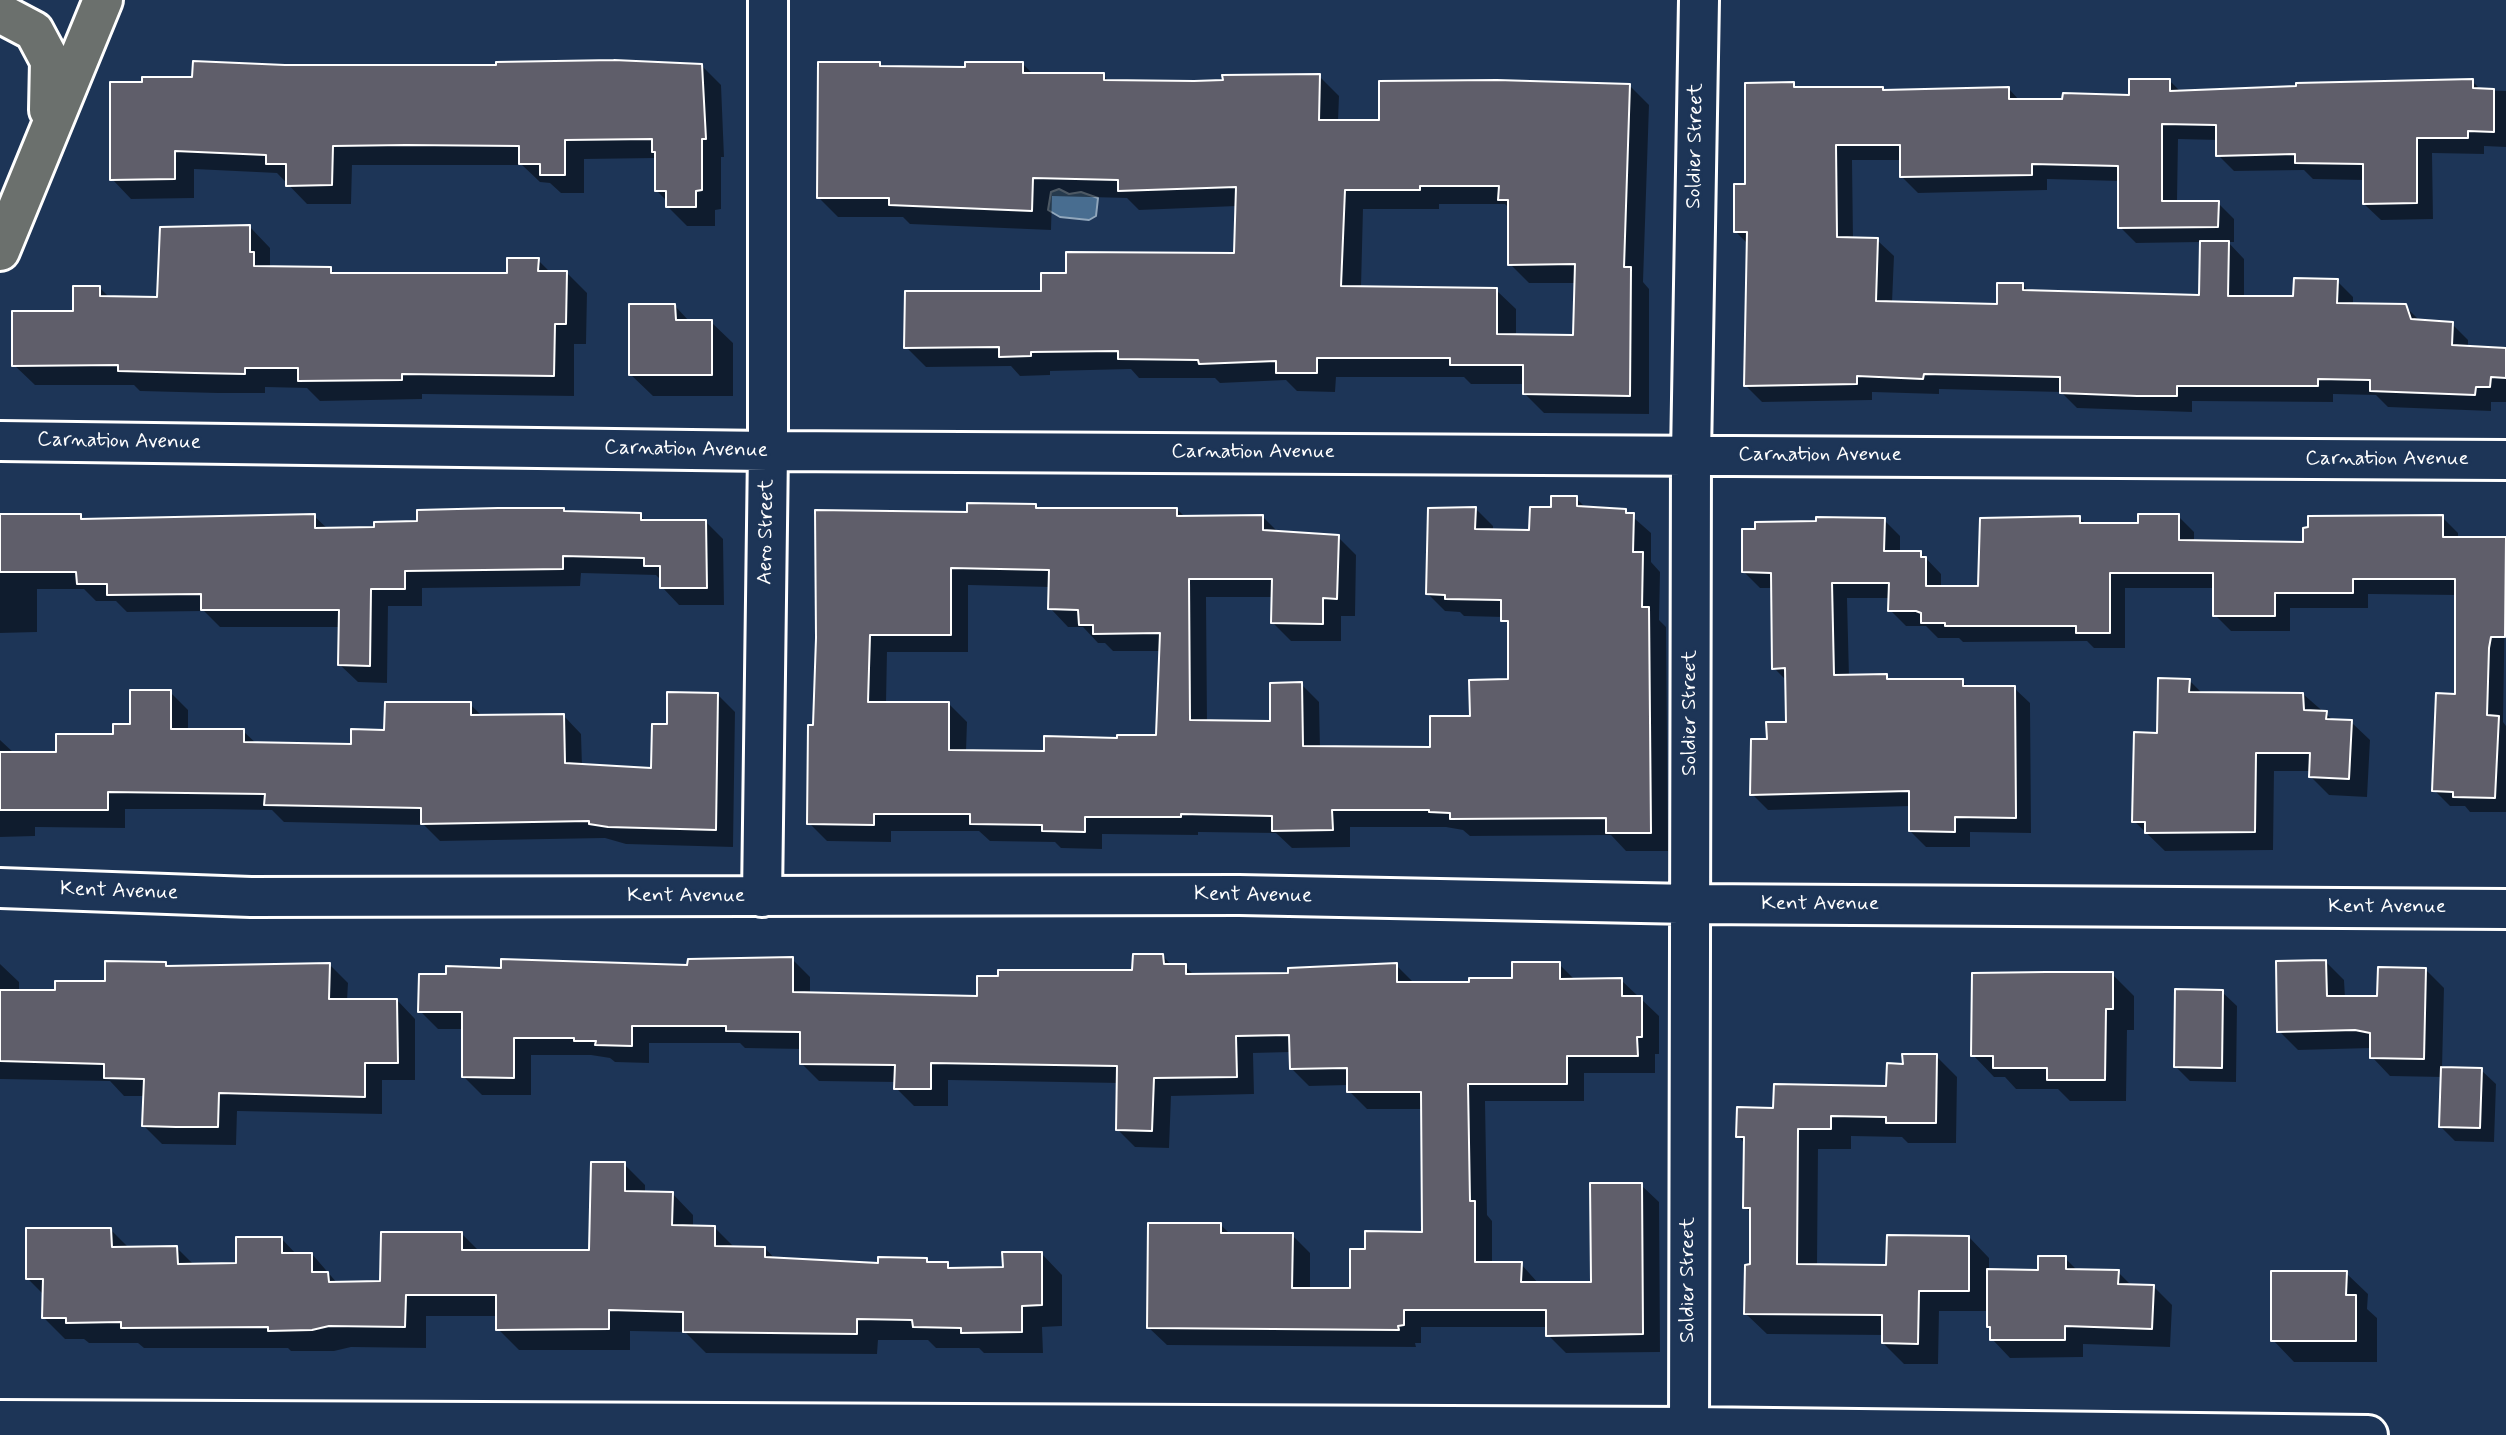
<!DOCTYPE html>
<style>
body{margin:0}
canvas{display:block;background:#1d3557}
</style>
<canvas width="2506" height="1435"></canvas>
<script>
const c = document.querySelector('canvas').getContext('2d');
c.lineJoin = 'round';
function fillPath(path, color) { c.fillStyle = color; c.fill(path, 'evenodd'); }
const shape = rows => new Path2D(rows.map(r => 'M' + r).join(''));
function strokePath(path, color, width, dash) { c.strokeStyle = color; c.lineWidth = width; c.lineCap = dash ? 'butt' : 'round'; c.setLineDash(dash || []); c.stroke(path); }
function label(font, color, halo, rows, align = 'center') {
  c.font = font + ' Mynerve,sans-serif'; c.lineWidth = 6; c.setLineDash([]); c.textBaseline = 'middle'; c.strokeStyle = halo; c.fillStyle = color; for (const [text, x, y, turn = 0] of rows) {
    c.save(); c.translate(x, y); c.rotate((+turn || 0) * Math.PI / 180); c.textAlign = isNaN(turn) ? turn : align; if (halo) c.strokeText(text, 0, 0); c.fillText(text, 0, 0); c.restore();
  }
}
const water = shape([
 [1059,189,1069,194,1081,192,1098,198,1096,216,1089,220,1060,217,1048,210,1051,192,1059,189]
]);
const shadow = shape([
 [879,63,884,68,967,69,1023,64,1034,75,1103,75,1110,82,1194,83,1319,76,1339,96,1338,122,1380,122,1630,86,1649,105,1643,282,1649,289,1649,414,1544,413,1525,394,1525,384,1471,384,1464,377,1336,377,1335,392,1297,391,1286,380,1220,383,1215,378,1139,378,1131,369,1050,371,1050,375,1020,376,1011,366,926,367,906,347,1043,293,1067,274,1236,255,1237,206,1139,210,1127,198,1052,196,1051,230,910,224,903,217,838,217,818,197],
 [1439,204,1505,204,1510,209,1510,264,1529,283,1576,283,1575,336,1516,336,1516,309,1496,290,1361,288,1363,209,1439,209],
 [701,65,721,85,724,157,721,157,721,209,715,210,715,226,687,226,667,206,667,201,657,191,657,158,584,159,584,193,561,193,550,183,540,182,522,165,352,165,351,204,307,204,277,173,194,169,194,198,131,199,112,179,194,78,285,67],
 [2170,81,2181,92,2472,81,2481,90,2506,91,2506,147,2484,146,2484,154,2432,153,2433,219,2381,220,2364,204,2364,180,2313,179,2304,170,2234,171,2218,155,2218,140,2178,139,2177,202,2218,203,2234,219,2234,242,2228,242,2244,259,2244,298,2295,298,2337,281,2353,297,2353,305,2405,306,2421,322,2452,324,2468,340,2468,348,2506,350,2506,402,2491,402,2491,411,2388,407,2376,395,2333,394,2333,402,2192,401,2192,412,2077,408,2061,392,1939,389,1939,394,1872,392,1872,400,1762,402,1746,386,1748,244,1736,232,1747,186,1793,84,1798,89,1882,89,1885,92,2009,89,2020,101,2064,101,2131,96],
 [1852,160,1902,160,1902,177,1918,193,2047,190,2047,179,2120,181,2120,227,2136,243,2201,242,2201,297,2029,292,2023,285,1998,306,1892,303,1894,256,1877,240,1853,239],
 [250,227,270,248,270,268,330,269,336,274,508,275,538,260,550,272,566,272,587,293,586,344,574,344,574,396,422,394,422,399,320,401,307,388,265,387,265,393,217,393,140,391,134,385,35,385,14,365,100,288,110,298,159,299],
 [675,306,690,322,711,322,733,343,733,396,653,396,631,375],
 [1576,498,1587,509,1626,511,1651,533,1651,562,1660,572,1659,620,1666,627,1668,851,1626,851,1611,835,1470,836,1463,830,1446,827,1350,827,1350,847,1292,848,1276,833,1198,832,1198,835,1102,834,1102,849,1061,848,1055,842,990,841,979,831,891,831,891,842,827,841,809,823,817,638,968,514,1036,505,1040,510,1177,509,1185,517,1263,517,1279,533,1338,537,1356,555,1355,616,1341,616,1341,641,1291,641,1273,623,1274,597,1206,597,1207,722,1272,723,1301,684,1319,702,1320,748,1431,749,1472,718,1509,680,1509,626,1503,617,1464,616,1460,612,1445,611,1427,593,1475,508,1493,526,1493,531,1531,531,1553,509],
 [968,585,1050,587,1050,608,1068,627,1083,627,1098,643,1105,643,1113,651,1161,651,1157,737,1119,740,1046,753,966,752,967,722,949,704,886,704,887,652,968,652],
 [563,510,566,513,640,515,647,522,706,522,723,539,724,605,679,605,662,587,662,581,656,575,581,573,580,586,422,588,422,606,388,606,387,683,358,682,340,665,340,627,220,627,204,611,127,612,116,601,96,601,84,589,37,589,37,632,0,633,0,514,80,516,84,520,314,516,329,530,376,529],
 [2178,516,2194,532,2194,542,2304,544,2442,517,2458,533,2458,539,2506,539,2503,722,2506,726,2506,812,2470,812,2465,806,2450,806,2434,790,2456,696,2457,595,2368,594,2368,608,2290,608,2290,631,2231,631,2215,615,2215,588,2125,588,2125,648,2094,648,2087,641,1963,642,1959,638,1938,638,1926,626,1906,626,1890,610,1890,598,1847,598,1849,677,1886,676,1891,681,1962,681,1969,688,2014,688,2030,703,2031,833,1970,832,1970,847,1926,847,1910,831,1911,806,1768,810,1752,794,1768,741,1787,724,1787,681,1774,668,1773,588,1760,588,1744,572,1884,520,1900,536,1900,553,1921,553,1941,574,1941,588,1980,588,2079,517,2087,525,2140,525],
 [2189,680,2203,694,2303,694,2334,721,2351,722,2370,740,2367,797,2329,795,2310,776,2311,771,2274,771,2273,850,2165,851,2134,821,2159,734],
 [170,692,188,710,188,731,243,731,257,744,353,746,470,704,483,717,564,716,581,734,582,766,653,770,669,726,717,694,735,712,733,847,626,844,605,838,440,841,424,825,284,822,272,810,212,809,125,809,125,828,35,827,35,836,0,837,0,740,14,753,58,754,114,735,132,726],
 [1163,956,1172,966,1185,966,1195,976,1290,974,1396,965,1414,983,1471,984,1514,980,1559,964,1576,981,1621,980,1659,1016,1659,1054,1655,1054,1655,1073,1584,1073,1584,1101,1485,1101,1487,1215,1492,1221,1492,1264,1521,1264,1539,1284,1593,1283,1641,1185,1659,1202,1660,1352,1566,1353,1548,1335,1548,1327,1421,1327,1421,1343,1415,1343,1416,1347,1167,1345,1149,1328,1221,1225,1231,1235,1292,1235,1310,1253,1310,1290,1352,1290,1367,1251,1424,1233,1423,1109,1367,1109,1349,1091,1349,1085,1309,1086,1291,1068,1291,1052,1253,1053,1254,1094,1171,1096,1169,1148,1135,1147,1117,1129,1119,1083,948,1080,948,1106,914,1106,896,1088,896,1082,819,1081,801,1063,802,1049,745,1048,740,1043,649,1043,649,1063,615,1062,610,1058,591,1055,531,1055,531,1095,482,1095,464,1077,464,1029,438,1029,420,1011,448,976,503,970,689,967,792,959,810,977,810,994,979,998,1134,972],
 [2326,962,2344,980,2345,998,2379,998,2425,969,2444,988,2442,1069,2481,1070,2496,1084,2494,1142,2455,1141,2441,1127,2442,1077,2390,1076,2372,1057,2372,1048,2298,1050,2279,1031],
 [0,964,19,982,19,992,56,992,107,983,166,964,170,968,330,965,348,983,347,1001,397,1000,415,1019,415,1080,382,1080,382,1114,237,1111,236,1145,162,1144,143,1125,145,1096,124,1096,110,1081,0,1079],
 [2112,974,2134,996,2134,1030,2127,1030,2126,1101,2070,1101,2058,1089,2016,1089,2005,1077,1994,1077,1973,1055],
 [2222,992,2237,1006,2236,1082,2190,1081,2175,1066],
 [1936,1056,1957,1077,1956,1143,1908,1143,1902,1137,1851,1136,1851,1149,1818,1149,1817,1266,1888,1266,1969,1237,1989,1258,1989,1271,2040,1271,2065,1258,2078,1271,2118,1272,2132,1286,2154,1287,2172,1305,2170,1347,2083,1344,2083,1357,2010,1358,1992,1339,1988,1311,1939,1311,1938,1364,1904,1364,1883,1343,1883,1335,1767,1334,1746,1314,1751,1266,1752,1214,1745,1207,1745,1144,1738,1136,1775,1110,1888,1087,1904,1066],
 [624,1164,645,1185,645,1193,672,1193,693,1215,693,1227,714,1227,735,1248,765,1248,776,1260,880,1265,926,1259,930,1264,947,1264,953,1270,1005,1269,1041,1253,1062,1275,1062,1326,1042,1327,1043,1353,984,1353,979,1348,936,1348,928,1340,878,1340,877,1354,706,1353,685,1332,630,1331,630,1350,519,1350,498,1329,498,1316,426,1316,426,1348,351,1347,334,1351,291,1351,288,1348,144,1348,138,1343,89,1343,84,1339,65,1339,44,1318,44,1295,27,1278,111,1230,129,1248,177,1248,194,1265,238,1265,281,1238,297,1255,312,1254,338,1284,382,1283,461,1233,480,1252,591,1251],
 [2346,1273,2368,1294,2367,1309,2377,1318,2377,1362,2294,1362,2273,1340]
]);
const building = shape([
 [614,60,702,64,706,139,702,139,702,190,696,191,696,207,666,207,666,191,655,191,655,152,652,152,652,139,565,140,565,175,540,175,540,164,519,164,519,146,406,145,333,146,332,185,286,186,286,164,266,164,266,155,175,151,175,179,110,180,110,82,142,82,142,77,192,77,193,61,285,65,496,65,496,62,614,60],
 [818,62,880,62,880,66,965,67,965,62,1023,62,1023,73,1104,73,1104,80,1194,81,1223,80,1222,75,1320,74,1319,120,1379,120,1379,81,1497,80,1630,84,1624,267,1631,267,1630,396,1523,394,1523,365,1450,365,1450,358,1317,358,1317,373,1276,373,1276,361,1199,364,1198,360,1118,359,1118,351,1031,352,1031,356,999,357,999,347,904,348,905,291,1041,291,1041,273,1066,273,1066,252,1234,253,1236,187,1118,191,1118,180,1033,178,1032,211,889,205,889,198,817,198,818,62],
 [1420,186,1499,186,1498,200,1508,200,1508,265,1575,264,1573,335,1497,334,1497,288,1341,286,1345,190,1420,190,1420,186],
 [2129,79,2170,79,2170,91,2296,86,2296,83,2473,79,2473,88,2494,89,2494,132,2468,131,2468,138,2417,138,2417,203,2363,204,2363,164,2295,163,2295,154,2216,156,2216,125,2162,124,2162,201,2219,201,2218,227,2118,228,2118,166,2032,164,2032,175,1900,177,1900,145,1836,145,1837,237,1878,238,1876,301,1997,304,1997,283,2023,283,2023,290,2199,295,2200,241,2229,241,2228,296,2293,296,2294,278,2338,279,2337,303,2406,304,2411,319,2453,322,2452,345,2506,348,2506,378,2491,377,2490,387,2476,387,2475,395,2370,391,2370,380,2318,379,2318,386,2177,386,2177,396,2137,396,2060,393,2060,377,1924,374,1923,379,1857,376,1857,384,1744,386,1747,232,1734,232,1734,184,1745,184,1745,83,1794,82,1794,87,1883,87,1883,90,2009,87,2009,99,2062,99,2063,93,2129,95,2129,79],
 [250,225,250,252,254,252,254,266,331,267,331,273,507,273,507,258,539,258,538,271,567,271,566,324,555,324,554,376,402,374,402,380,298,381,298,368,245,368,245,374,195,373,118,371,118,365,12,366,12,311,73,311,73,286,100,286,100,296,157,297,160,227,250,225],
 [629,304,675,304,676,320,712,320,712,375,629,375,629,304],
 [1551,496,1577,496,1577,506,1626,509,1626,513,1634,513,1633,552,1643,552,1642,607,1649,607,1651,833,1606,833,1606,818,1450,819,1450,813,1429,812,1429,810,1332,810,1333,830,1272,831,1272,816,1181,814,1181,817,1085,817,1085,832,1042,831,1042,825,970,824,970,814,874,814,874,825,807,824,808,725,813,725,816,638,815,510,967,512,967,503,1036,504,1036,508,1177,508,1177,516,1263,515,1263,530,1339,535,1337,599,1323,598,1323,624,1271,623,1272,579,1189,579,1190,720,1270,721,1270,683,1302,682,1303,746,1430,747,1430,716,1470,716,1469,680,1508,679,1508,621,1501,621,1501,600,1445,599,1445,595,1426,594,1428,508,1476,507,1475,529,1529,530,1530,507,1551,507,1551,496],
 [951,568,1049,570,1048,609,1078,610,1079,625,1093,625,1093,634,1160,633,1156,735,1117,735,1117,738,1044,736,1044,751,949,750,949,702,868,702,870,635,951,635,951,568],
 [498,508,564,508,564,511,641,513,641,520,706,520,707,588,660,588,660,566,644,566,644,558,563,556,563,569,405,571,405,589,371,589,370,666,338,665,339,610,201,610,201,594,107,595,107,584,77,584,76,572,0,572,0,514,81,514,81,519,315,514,315,528,374,527,374,522,417,521,417,510,498,508],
 [2138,514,2179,514,2179,540,2303,542,2303,528,2308,527,2308,516,2443,515,2443,537,2506,537,2505,637,2491,637,2489,648,2487,715,2499,716,2495,798,2453,797,2453,792,2432,791,2436,693,2455,694,2455,579,2353,579,2353,593,2275,593,2275,616,2213,616,2213,573,2110,573,2110,633,2076,633,2076,626,1945,626,1945,623,1921,623,1921,613,1916,611,1888,611,1889,583,1832,583,1834,675,1887,674,1887,679,1963,679,1963,686,2015,686,2016,818,1955,817,1955,832,1909,831,1909,791,1750,795,1751,739,1767,739,1766,722,1786,722,1785,668,1772,669,1771,573,1742,572,1742,529,1755,529,1755,522,1816,521,1816,517,1885,518,1884,551,1921,551,1921,557,1926,557,1926,586,1978,586,1980,518,2080,516,2080,523,2138,523,2138,514],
 [2158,678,2190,679,2189,692,2303,693,2304,710,2327,711,2326,719,2352,720,2349,779,2309,777,2310,753,2256,753,2255,832,2145,833,2145,822,2132,822,2134,732,2157,733,2158,678],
 [130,690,171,690,171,729,244,729,244,742,351,744,351,729,384,730,385,702,471,702,471,715,564,714,565,763,651,768,652,724,667,724,667,692,718,693,716,830,608,827,589,824,589,821,421,824,421,808,264,805,265,794,108,792,108,810,0,810,0,752,56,752,56,734,113,734,113,724,130,724,130,690],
 [1133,954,1163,954,1164,964,1186,964,1186,974,1288,973,1288,968,1397,963,1397,982,1469,982,1469,978,1512,978,1512,962,1560,962,1560,979,1622,978,1622,996,1642,996,1642,1037,1637,1037,1638,1056,1567,1056,1567,1084,1468,1084,1470,1201,1475,1201,1475,1262,1522,1262,1521,1282,1591,1282,1590,1183,1642,1183,1643,1334,1546,1336,1546,1310,1404,1310,1404,1325,1398,1326,1399,1330,1147,1328,1148,1223,1221,1223,1221,1233,1293,1233,1292,1288,1350,1288,1350,1249,1365,1249,1365,1231,1422,1232,1421,1092,1347,1092,1347,1068,1290,1069,1289,1035,1236,1036,1237,1077,1154,1078,1152,1131,1116,1130,1117,1066,931,1063,931,1089,894,1089,895,1065,800,1064,800,1032,726,1031,726,1026,632,1026,632,1046,595,1045,596,1041,574,1041,574,1038,514,1038,514,1078,462,1077,462,1012,418,1012,419,974,446,974,446,966,501,968,501,959,687,965,688,959,793,957,793,992,977,996,977,976,998,976,998,970,1132,970,1133,954],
 [2326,960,2327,996,2377,996,2378,967,2426,968,2424,1059,2370,1058,2370,1033,2355,1030,2277,1032,2276,961,2326,960],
 [105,961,166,962,166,966,330,963,329,999,397,999,398,1063,365,1063,365,1097,219,1093,218,1127,176,1127,142,1126,144,1079,104,1078,104,1064,0,1061,0,990,55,990,55,981,105,981,105,961],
 [2046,972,2113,972,2113,1009,2106,1009,2105,1080,2047,1080,2047,1068,1993,1068,1993,1056,1971,1056,1972,973,2046,972],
 [2175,989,2223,990,2222,1068,2174,1067,2175,989],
 [1902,1054,1937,1054,1936,1123,1886,1123,1886,1117,1831,1116,1831,1129,1798,1129,1797,1264,1886,1265,1887,1235,1969,1236,1969,1291,1919,1291,1918,1344,1882,1343,1882,1315,1744,1314,1745,1265,1750,1264,1750,1208,1743,1208,1744,1137,1736,1137,1737,1107,1773,1108,1774,1084,1886,1086,1887,1063,1903,1064,1902,1054],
 [2441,1067,2482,1068,2480,1128,2439,1127,2441,1067],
 [591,1162,625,1162,625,1191,673,1192,672,1225,715,1226,715,1246,765,1247,765,1257,878,1263,878,1257,927,1258,927,1262,948,1262,948,1268,1003,1267,1002,1252,1042,1252,1042,1305,1022,1306,1022,1332,961,1333,961,1328,913,1327,912,1320,857,1319,857,1334,683,1332,683,1312,609,1310,609,1329,496,1330,496,1295,406,1295,405,1327,329,1326,312,1330,268,1331,268,1327,121,1328,121,1322,66,1323,66,1318,42,1318,43,1279,26,1279,26,1228,111,1228,112,1247,177,1246,178,1264,236,1263,236,1237,282,1237,282,1253,312,1253,312,1272,328,1272,329,1282,380,1281,381,1232,462,1232,462,1250,589,1250,591,1162],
 [2038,1256,2066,1256,2066,1269,2119,1270,2118,1284,2154,1285,2152,1329,2065,1326,2065,1340,1990,1340,1990,1327,1987,1327,1987,1269,2038,1270,2038,1256],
 [2271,1271,2347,1271,2346,1295,2356,1295,2356,1341,2271,1341,2271,1271]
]);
const minor = shape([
 [0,441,768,451,2506,460],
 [0,888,251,897,1239,895,1691,904,2506,909],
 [762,897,768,451,768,0],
 [0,1420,1689,1427,2368,1435],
 [1689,1427,1691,455,1699,0]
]);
const major = shape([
 [0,13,34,31,50,61,49,110],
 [0,251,103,0]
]);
const streetNames = [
 ["Soldier Street",1696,146,-89],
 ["Carnation Avenue",119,442,1],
 ["Carnation Avenue",686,450,1],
 ["Carnation Avenue",1253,453],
 ["Carnation Avenue",1820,456],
 ["Carnation Avenue",2387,460],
 ["Aero Street",767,532,-89],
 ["Soldier Street",1691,713,-90],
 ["Kent Avenue",119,892,2],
 ["Kent Avenue",1253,896,1],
 ["Kent Avenue",686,897],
 ["Kent Avenue",1820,905],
 ["Kent Avenue",2387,908],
 ["Soldier Street",1689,1280,-90]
];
fillPath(water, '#486d90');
strokePath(water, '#91a7bc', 2);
fillPath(shadow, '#0007');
fillPath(building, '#5f5e6a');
strokePath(building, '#fff', 2);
strokePath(minor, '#fff', 44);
strokePath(major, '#fff', 44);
strokePath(minor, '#1d3557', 38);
strokePath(major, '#6b706d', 38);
label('21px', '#fff', '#1d3557', streetNames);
</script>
